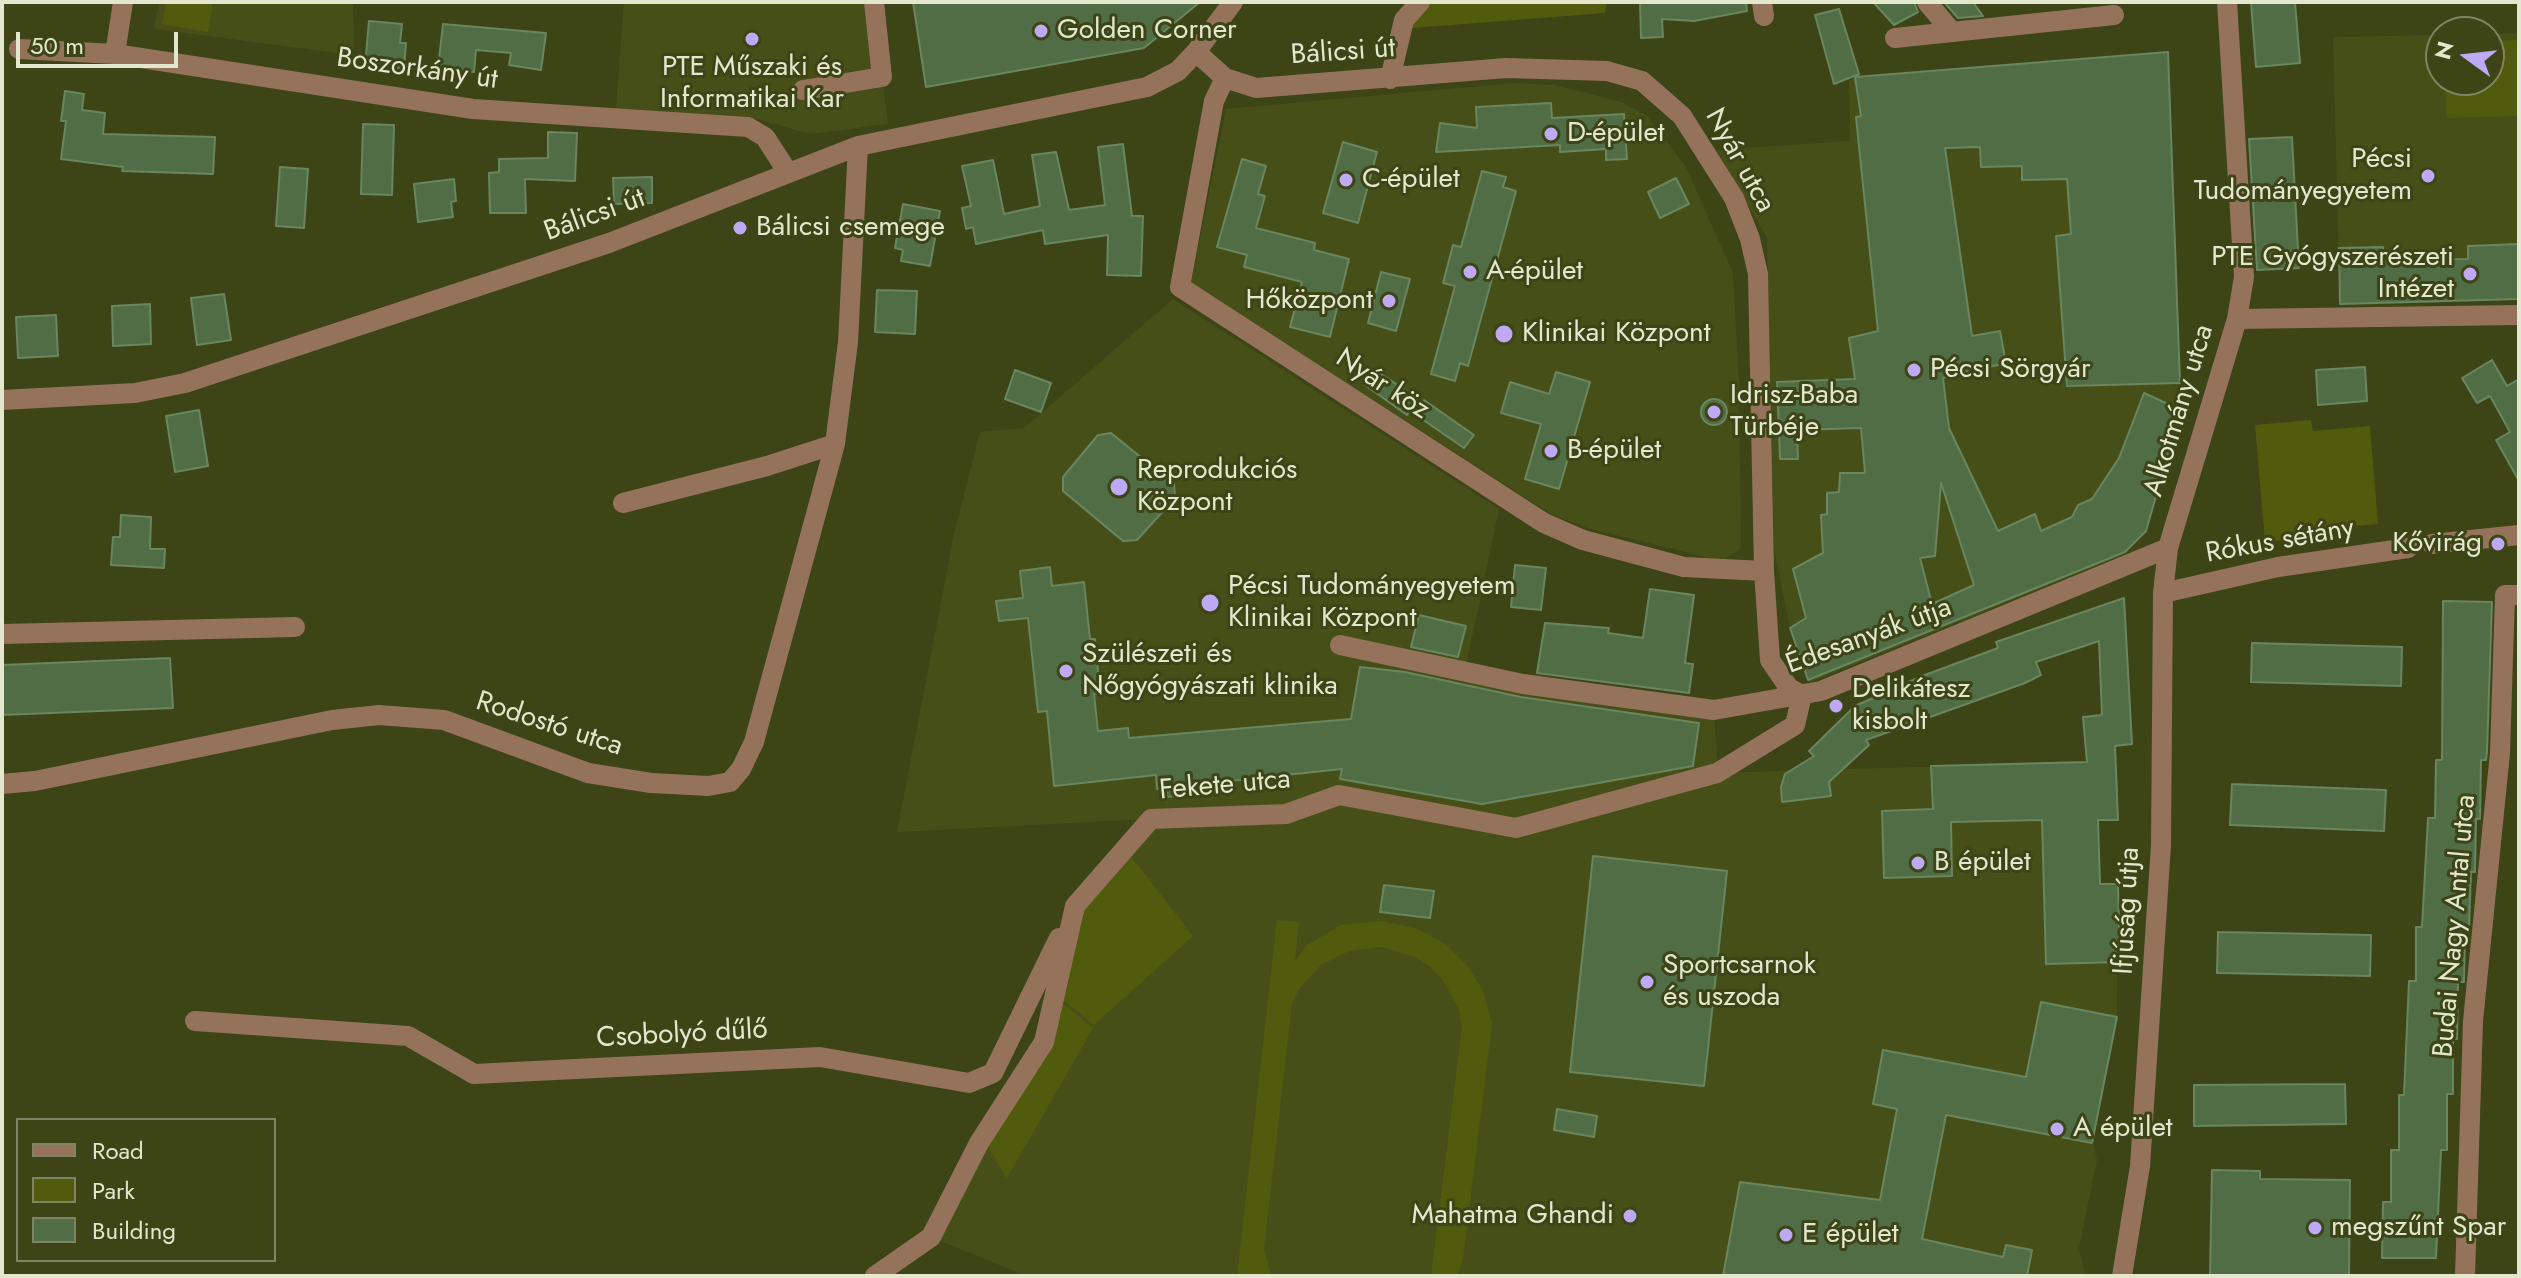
<!DOCTYPE html>
<meta charset="utf-8">
<style>
body{margin:0}
#map{position:relative;width:2521px;height:1278px;overflow:hidden;background:#3d4416;font-family:Jost,sans-serif}
canvas{display:block}
.frame{position:absolute;inset:0;border:4px solid #e2e7ce;pointer-events:none}
.legend{position:absolute;left:16px;top:1118px;width:260px;height:144px;box-sizing:border-box;background:#3d4416;border:2px solid #7f8560;margin:0;padding:10px 14px;list-style:none;font-size:24px;color:#e2e7ce}
.legend li{display:flex;align-items:center;gap:16px;height:40px}
.legend b{width:40px;border:2px solid #7f8560}
.north{position:absolute;left:2425px;top:16px;width:80px;height:80px;box-sizing:border-box;background:#3d4416;border:2px solid #7f8560;border-radius:50%;rotate:285deg;font-size:22px;font-weight:700;line-height:32px;text-align:center;color:#e2e7ce}
.north::after{content:'';display:block;margin:auto;width:28px;height:36px;background:#bea9f4;clip-path:polygon(50% 0,100% 100%,50% 72%,0 100%)}
.scale{position:absolute;left:16px;top:32px;width:162px;height:36px;box-sizing:border-box;border:4px solid #e2e7ce;border-top:0;padding-left:10px;font-size:24px;line-height:28px;white-space:nowrap;color:#e2e7ce;-webkit-text-stroke:6px #3d4416;paint-order:stroke}
</style>
<div id="map">
<canvas width="2521" height="1278"></canvas>
<div class="frame"></div>
<ul class="legend">
<li><b style="height:10px;background:#95735a"></b>Road</li>
<li><b style="height:22px;background:#515b0d"></b>Park</li>
<li><b style="height:22px;background:#516d46"></b>Building</li>
</ul>
<div class="north">N</div>
<div class="scale">50 m</div>
</div>
<script>
const c = document.querySelector('canvas').getContext('2d');
c.lineJoin = 'round';
function fillPath(path, color) { c.fillStyle = color; c.fill(path, 'evenodd'); }
const shape = rows => new Path2D(rows.map(r => 'M' + r).join(''));
function strokePath(path, color, width, dash) { c.strokeStyle = color; c.lineWidth = width; c.lineCap = dash ? 'butt' : 'round'; c.setLineDash(dash || []); c.stroke(path); }
function label(font, color, halo, rows, align = 'center') {
  c.font = font + ' Jost,sans-serif'; c.lineWidth = 6; c.setLineDash([]); c.textBaseline = 'middle'; c.strokeStyle = halo; c.fillStyle = color; for (const [text, x, y, turn = 0] of rows) {
    c.save(); c.translate(x, y); c.rotate((+turn || 0) * Math.PI / 180); c.textAlign = isNaN(turn) ? turn : align; if (halo) c.strokeText(text, 0, 0); c.fillText(text, 0, 0); c.restore();
  }
}
const built = shape([
 [159,2,353,2,354,55,154,29],
 [624,2,883,2,882,77,888,124,810,134,757,119,616,109],
 [2519,33,2519,299,2340,304,2333,37,2441,35,2441,80,2489,80,2489,34],
 [2168,52,2181,410,2146,531,2122,555,2101,564,1809,683,1790,628,1774,549,1767,238,1717,150,1850,141,1849,81,1855,77],
 [1514,83,1554,85,1591,94,1621,102,1647,116,1686,167,1733,273,1739,384,1741,548,1722,561,1587,528,1551,514,1191,283,1226,109],
 [1173,299,1499,509,1465,671,1714,710,1718,773,2116,761,2118,820,2098,821,2100,884,2118,884,2117,1017,2093,1143,2097,1160,2079,1248,2085,1276,1026,1276,931,1237,1044,1042,1075,906,1150,819,897,832,954,534,980,432,1024,428]
]);
const green = shape([
 [166,2,213,2,208,32,162,24],
 [1403,2,1607,2,1605,13,1412,28],
 [2519,40,2519,116,2447,118,2445,80,2489,80,2489,41],
 [2311,420,2313,431,2370,426,2378,524,2320,529,2321,537,2265,542,2255,425],
 [1130,855,1193,936,1094,1025,1061,998,1083,906],
 [1277,920,1299,922,1295,961,1307,945,1341,925,1382,921,1418,929,1445,944,1469,968,1483,991,1492,1023,1463,1259,1457,1276,1431,1276,1462,1027,1459,1009,1442,979,1430,967,1415,957,1382,947,1349,951,1321,965,1299,989,1292,1003,1264,1248,1271,1276,1237,1276],
 [1060,1001,1093,1028,1007,1178,986,1144]
]);
const building = shape([
 [913,2,1200,2,1144,48,926,87,913,2],
 [1640,2,1746,2,1747,11,1694,21,1662,19,1663,37,1641,38,1640,2],
 [1873,2,1914,2,1918,12,1894,25,1873,2],
 [1944,2,1973,2,1983,16,1958,18,1944,2],
 [2251,2,2295,2,2300,63,2256,67,2251,2],
 [1839,9,1859,74,1834,84,1815,15,1839,9],
 [369,21,402,24,400,43,406,43,404,69,365,66,369,21],
 [443,24,546,33,541,70,509,65,511,53,476,50,474,72,438,68,443,24],
 [2168,52,2180,383,2067,386,2056,236,2071,234,2067,179,2022,180,2022,166,1981,167,1980,147,1945,148,1972,336,2000,331,2006,363,1943,378,1949,428,1998,531,2035,514,2041,531,2072,517,2078,505,2092,499,2119,458,2144,393,2181,410,2146,531,2125,552,1808,680,1790,628,1806,618,1793,569,1823,553,1821,515,1827,514,1827,493,1839,492,1840,473,1865,473,1861,428,1797,430,1798,459,1780,459,1777,382,1855,379,1849,338,1878,331,1856,117,1861,116,1855,77,2168,52],
 [1941,483,1974,585,1932,604,1920,558,1935,556,1941,483],
 [65,91,84,94,82,110,105,113,103,134,215,137,213,174,122,171,123,167,61,159,66,121,61,121,65,91],
 [1551,103,1552,118,1624,114,1627,159,1606,160,1606,149,1560,152,1560,145,1436,152,1440,123,1477,128,1476,107,1551,103],
 [363,124,394,125,392,195,361,194,363,124],
 [548,132,577,133,575,181,525,179,526,213,490,213,489,173,499,172,499,159,548,158,548,132],
 [2292,137,2299,268,2257,270,2249,139,2292,137],
 [1343,142,1377,152,1358,223,1323,213,1343,142],
 [1123,144,1132,216,1143,216,1141,276,1107,275,1108,235,1045,244,1043,230,976,244,973,227,966,229,962,208,971,206,962,166,993,160,1004,214,1040,206,1032,155,1056,152,1069,210,1105,205,1098,147,1123,144],
 [1242,159,1266,166,1258,194,1265,196,1256,228,1315,243,1314,250,1349,259,1330,337,1290,327,1302,282,1244,267,1247,255,1217,247,1242,159],
 [280,167,308,169,304,228,276,226,280,167],
 [1482,171,1506,177,1503,187,1516,191,1468,366,1460,363,1455,381,1431,374,1455,286,1443,283,1453,245,1461,247,1482,171],
 [652,177,652,203,614,204,613,178,652,177],
 [1676,178,1689,204,1660,218,1648,192,1676,178],
 [454,179,456,201,451,202,453,217,418,222,414,184,454,179],
 [903,204,940,211,930,266,901,261,903,250,895,248,903,204],
 [2519,244,2519,299,2340,304,2339,248,2383,247,2384,261,2468,259,2468,246,2519,244],
 [1381,272,1410,279,1396,331,1368,323,1381,272],
 [877,290,917,291,915,334,875,332,877,290],
 [224,294,231,340,197,345,191,298,224,294],
 [150,304,151,344,113,346,112,306,150,304],
 [56,315,58,356,18,358,16,317,56,315],
 [2492,360,2507,386,2519,379,2519,481,2496,440,2510,432,2490,396,2477,403,2462,378,2492,360],
 [2365,367,2367,401,2318,405,2316,370,2365,367],
 [1015,370,1051,383,1041,412,1005,399,1015,370],
 [1375,370,1419,399,1407,415,1365,385,1375,370],
 [1556,372,1590,382,1559,489,1525,479,1541,424,1501,413,1510,382,1549,394,1556,372],
 '1701 412a13 13 0 1 1 26 0a13 13 0 1 1-26 0Z',
 [1424,400,1474,435,1464,448,1419,417,1424,400],
 [199,410,208,466,175,472,166,416,199,410],
 [1111,433,1174,484,1175,498,1137,540,1123,541,1063,491,1063,477,1098,435,1111,433],
 [121,515,151,517,150,549,165,549,164,568,111,565,113,537,120,537,121,515],
 [1515,565,1546,568,1541,610,1511,607,1515,565],
 [1050,567,1052,586,1084,582,1090,639,1095,639,1100,693,1094,694,1098,731,1128,728,1129,738,1351,719,1360,667,1405,672,1521,697,1699,723,1693,766,1482,804,1340,779,1342,769,1183,786,1183,795,1167,797,1167,788,1157,789,1156,775,1054,786,1047,711,1038,712,1028,618,999,621,996,601,1023,598,1020,571,1050,567],
 [1650,589,1694,595,1685,663,1693,664,1689,693,1537,673,1545,623,1609,628,1608,633,1643,638,1650,589],
 [2124,598,2132,744,2115,746,2118,820,2098,820,2100,884,2118,884,2120,962,2046,964,2042,820,1951,822,1952,876,1884,878,1882,811,1933,809,1931,766,2087,762,2083,717,2102,715,2099,641,2036,662,2041,675,2025,683,1866,740,1869,745,1829,782,1831,796,1782,802,1781,787,1785,774,1814,756,1809,751,1855,706,1922,676,1998,648,1996,642,2124,598],
 [2443,601,2492,602,2487,752,2486,760,2481,760,2480,819,2476,819,2475,872,2471,872,2469,928,2465,928,2464,982,2458,982,2457,1039,2453,1039,2453,1094,2447,1094,2447,1150,2441,1150,2436,1258,2382,1258,2383,1202,2391,1202,2391,1150,2399,1150,2399,1095,2404,1095,2409,981,2416,981,2416,927,2422,927,2428,818,2435,818,2436,760,2442,760,2443,601],
 [1419,615,1466,626,1458,657,1411,647,1419,615],
 [2252,643,2402,647,2401,686,2251,682,2252,643],
 [170,658,173,708,2,715,2,665,170,658],
 [2232,784,2386,790,2384,831,2230,825,2232,784],
 [1593,856,1727,871,1704,1086,1570,1072,1593,856],
 [1384,885,1434,891,1430,918,1380,912,1384,885],
 [2218,932,2371,935,2370,976,2217,973,2218,932],
 [2041,1002,2117,1017,2092,1143,1946,1115,1922,1239,2003,1257,2006,1245,2032,1250,2027,1276,1723,1276,1740,1182,1880,1200,1897,1109,1873,1104,1883,1050,2026,1077,2041,1002],
 [2345,1084,2346,1124,2194,1126,2194,1085,2345,1084],
 [1557,1109,1597,1116,1594,1137,1554,1130,1557,1109],
 [2212,1170,2260,1171,2260,1179,2350,1180,2349,1276,2210,1276,2212,1170]
]);
const minor = shape([
 [1762,2,1764,16],
 [1927,2,1952,32,2114,15],
 [1895,38,1952,32],
 [19,49,115,54,473,109,748,127,765,137,787,171],
 [1196,52,1233,2],
 [115,54,123,2],
 [1225,78,1214,101,1180,287,1544,523,1583,540,1684,567,1764,571],
 [1390,79,1404,20,1420,2],
 [803,90,882,77,874,2],
 [2237,319,2519,315],
 [2,400,135,393,185,383,609,243,858,146,1147,87,1178,71,1196,52,1225,78,1256,88,1506,68,1607,71,1642,81,1682,116,1734,198,1750,239,1758,274,1764,571,1770,660,1789,688,1802,695],
 [623,503,767,466,835,444],
 [2432,544,2519,535],
 [2163,593,2278,567,2408,548],
 [2,634,295,627],
 [1340,645,1523,684,1714,710,1821,691,2168,548],
 [2,784,35,781,332,720,379,715,444,720,588,773,651,783,708,786,730,782,741,769,754,742,835,444,848,342,858,146],
 [195,1021,408,1036,474,1074,820,1057,969,1083,993,1073,1059,938],
 [875,1276,931,1237,979,1143,1044,1042,1075,906,1151,819,1286,814,1339,795,1516,828,1717,773,1795,725,1802,695],
 [2122,1276,2140,1166,2161,845,2163,593,2168,548,2237,319,2244,277,2227,2],
 [2465,1276,2473,1021,2500,753,2505,595,2519,595]
]);
const markers = [
 [1041,31,8,"#bea9f4"],
 [752,39,8,"#bea9f4"],
 [1551,134,8,"#bea9f4"],
 [2428,176,8,"#bea9f4"],
 [1346,180,8,"#bea9f4"],
 [740,228,8,"#bea9f4"],
 [1470,272,8,"#bea9f4"],
 [2470,274,8,"#bea9f4"],
 [1389,301,8,"#bea9f4"],
 [1504,334,10,"#bea9f4"],
 [1914,370,8,"#bea9f4"],
 [1714,412,8,"#bea9f4"],
 [1551,451,8,"#bea9f4"],
 [1119,487,10,"#bea9f4"],
 [2498,544,8,"#bea9f4"],
 [1210,603,10,"#bea9f4"],
 [1066,671,8,"#bea9f4"],
 [1836,706,8,"#bea9f4"],
 [1918,863,8,"#bea9f4"],
 [1647,982,8,"#bea9f4"],
 [2057,1129,8,"#bea9f4"],
 [1630,1216,8,"#bea9f4"],
 [2315,1228,8,"#bea9f4"],
 [1786,1235,8,"#bea9f4"]
];
const poiNames = [
 ["Golden Corner",1057,31],
 ["PTE Műszaki és",752,68,"center"],
 ["Informatikai Kar",752,100,"center"],
 ["D-épület",1567,134],
 ["Pécsi",2412,160,"right"],
 ["Tudományegyetem",2412,192,"right"],
 ["C-épület",1362,180],
 ["Bálicsi csemege",756,228],
 ["PTE Gyógyszerészeti",2454,258,"right"],
 ["Intézet",2454,290,"right"],
 ["A-épület",1486,272],
 ["Hőközpont",1373,301,"right"],
 ["Klinikai Központ",1522,334],
 ["Pécsi Sörgyár",1930,370],
 ["Idrisz-Baba",1730,396],
 ["Türbéje",1730,428],
 ["B-épület",1567,451],
 ["Reprodukciós",1137,471],
 ["Központ",1137,503],
 ["Kővirág",2482,544,"right"],
 ["Pécsi Tudományegyetem",1228,587],
 ["Klinikai Központ",1228,619],
 ["Szülészeti és",1082,655],
 ["Nőgyógyászati klinika",1082,687],
 ["Delikátesz",1852,690],
 ["kisbolt",1852,722],
 ["B épület",1934,863],
 ["Sportcsarnok",1663,966],
 ["és uszoda",1663,998],
 ["A épület",2073,1129],
 ["Mahatma Ghandi",1614,1216,"right"],
 ["megszűnt Spar",2331,1228],
 ["E épület",1802,1235]
];
const streetNames = [
 ["Bálicsi út",1343,53,-4],
 ["Boszorkány út",417,70,8],
 ["Nyár utca",1739,161,61],
 ["Bálicsi út",595,216,-20],
 ["Nyár köz",1382,385,33],
 ["Alkotmány utca",2180,411,-73],
 ["Rókus sétány",2280,542,-10],
 ["Édesanyák útja",1869,637,-20],
 ["Rodostó utca",549,725,18],
 ["Fekete utca",1225,786,-5],
 ["Ifjúság útja",2128,911,-87],
 ["Budai Nagy Antal utca",2456,926,-85],
 ["Csobolyó dűlő",682,1035,-3]
];
fillPath(built, '#474f18');
fillPath(green, '#515b0d');
fillPath(building, '#516d46');
strokePath(building, '#69865e', 2);
strokePath(minor, '#95735a', 20);
for (const [x, y, r, color] of markers) { const dot = new Path2D(); dot.arc(x, y, r, 0, 2 * Math.PI); c.fillStyle = color; c.fill(dot); strokePath(dot, '#3d4416', 3); }
label('28px', '#e2e7ce', '#3d4416', poiNames, 'left');
label('28px', '#e2e7ce', '#3d4416', streetNames);
</script>
